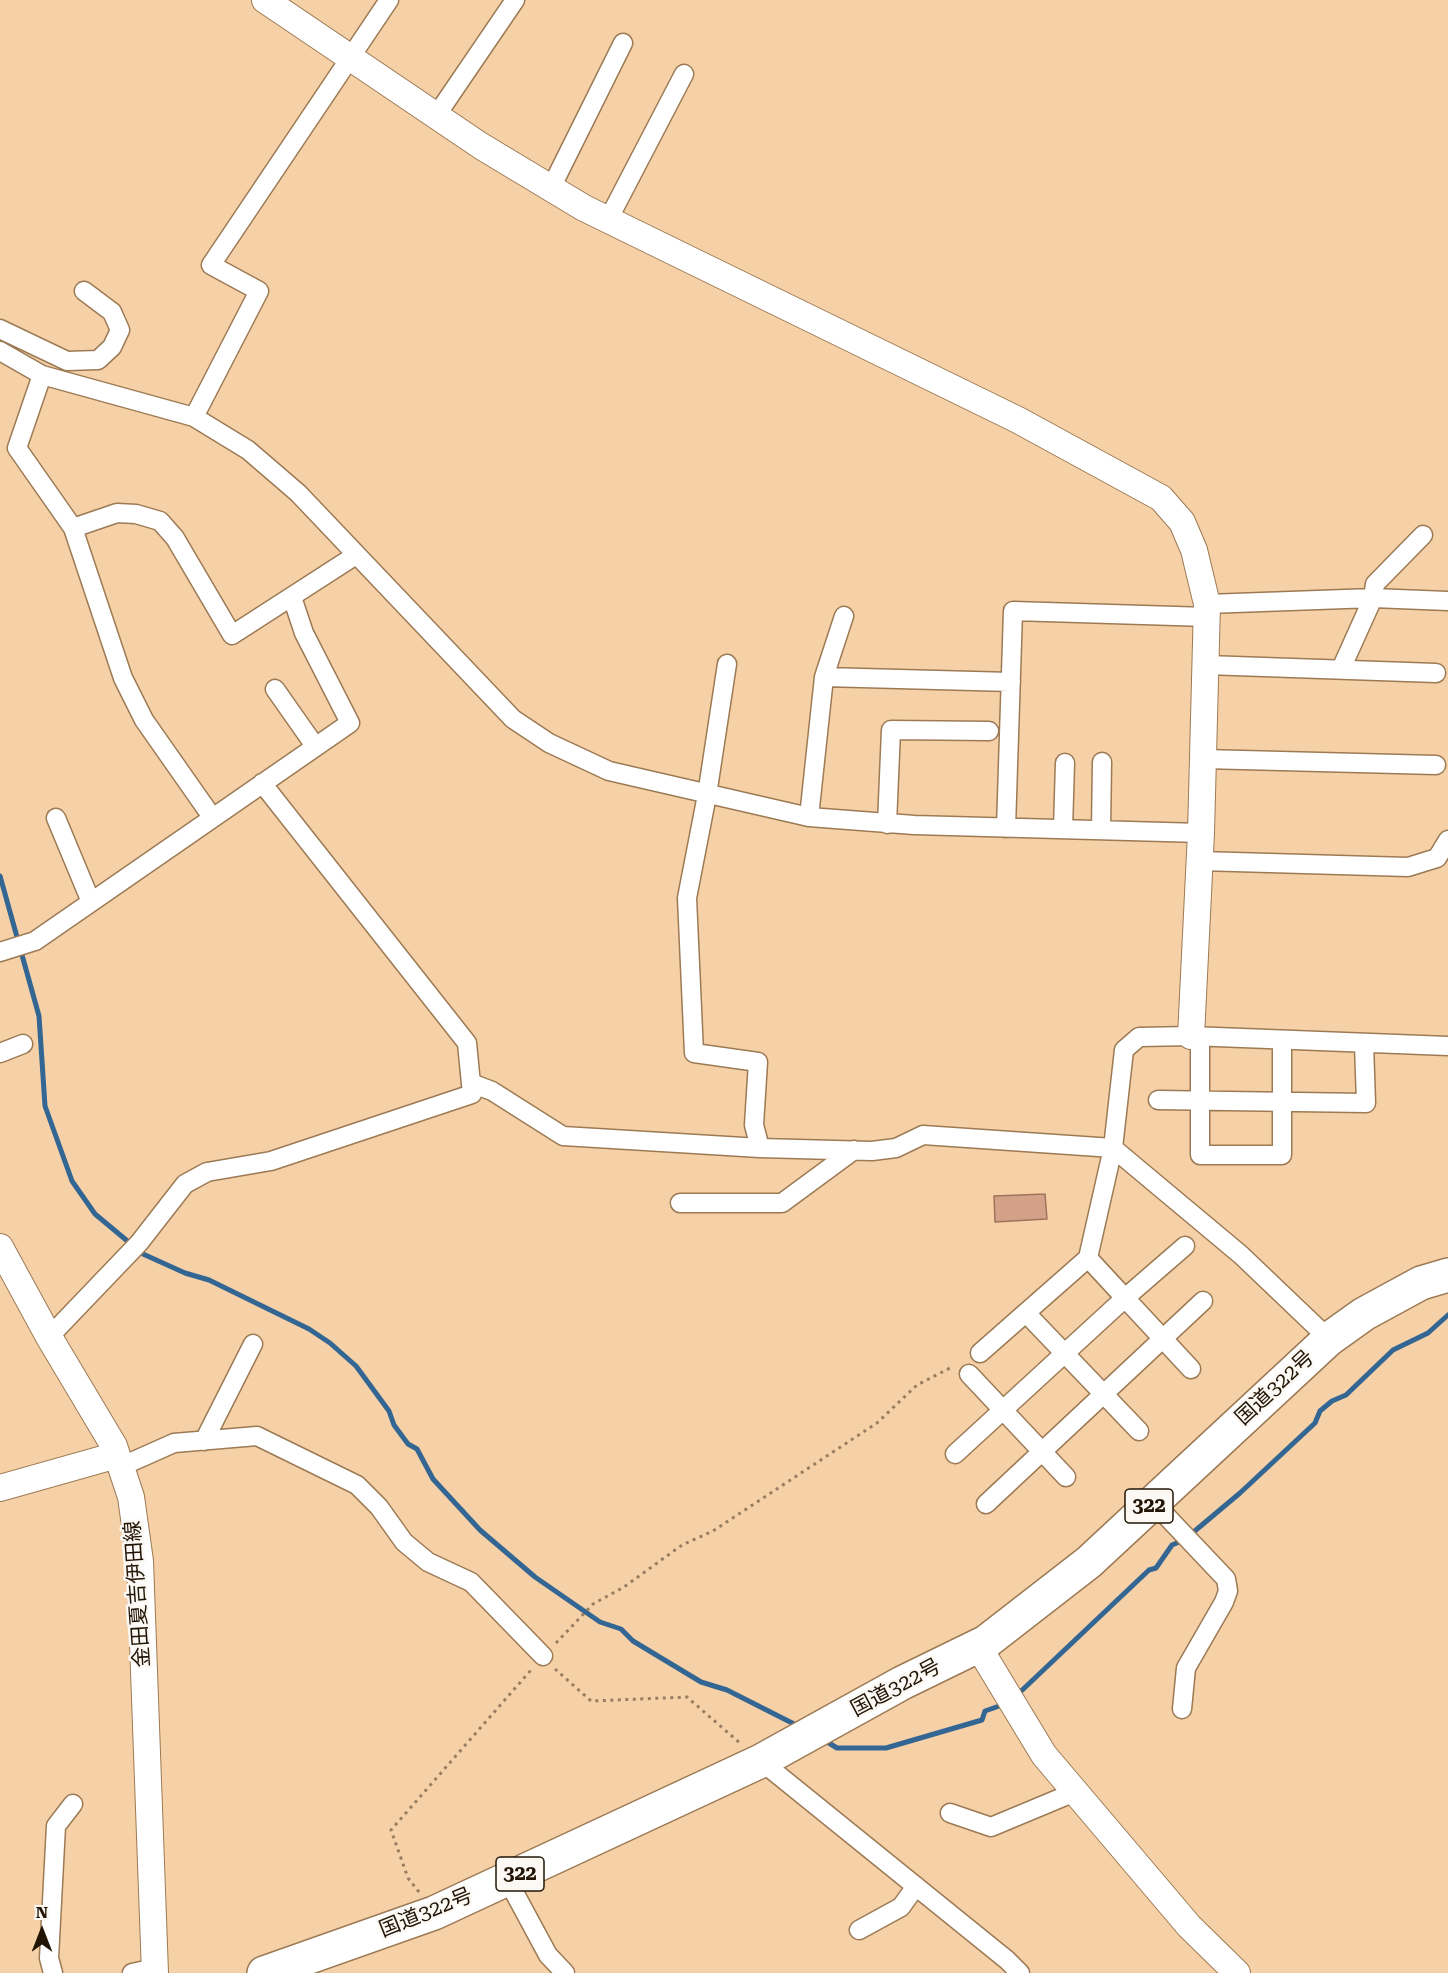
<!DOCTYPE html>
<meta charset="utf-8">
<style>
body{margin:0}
#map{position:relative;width:1448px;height:1973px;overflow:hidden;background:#f6d1a8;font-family:"Roboto Serif",serif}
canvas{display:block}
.north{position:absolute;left:12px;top:1901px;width:60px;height:60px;-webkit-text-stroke:4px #fcf8f4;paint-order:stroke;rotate:0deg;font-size:16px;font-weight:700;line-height:24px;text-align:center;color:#221506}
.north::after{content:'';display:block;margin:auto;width:21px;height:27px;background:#221506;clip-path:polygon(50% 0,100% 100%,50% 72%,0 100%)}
</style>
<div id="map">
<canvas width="1448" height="1973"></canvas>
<div class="north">N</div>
</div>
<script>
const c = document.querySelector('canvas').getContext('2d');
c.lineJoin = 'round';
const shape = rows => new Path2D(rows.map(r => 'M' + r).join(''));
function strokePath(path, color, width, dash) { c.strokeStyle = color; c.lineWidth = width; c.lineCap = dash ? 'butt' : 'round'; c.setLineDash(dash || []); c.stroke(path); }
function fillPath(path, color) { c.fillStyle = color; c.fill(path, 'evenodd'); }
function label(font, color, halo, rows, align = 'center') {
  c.font = font + ' "Roboto Serif","Noto Sans JP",serif'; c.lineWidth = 5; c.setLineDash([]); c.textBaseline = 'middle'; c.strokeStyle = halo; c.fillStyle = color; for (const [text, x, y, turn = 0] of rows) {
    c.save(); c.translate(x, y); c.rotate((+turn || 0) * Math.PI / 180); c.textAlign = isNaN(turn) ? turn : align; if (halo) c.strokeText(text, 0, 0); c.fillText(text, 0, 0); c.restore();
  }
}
const stream = shape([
 [0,876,39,1016,45,1106,72,1181,95,1214,143,1254,185,1273,209,1280,309,1329,330,1343,356,1366,389,1411,394,1425,408,1444,417,1449,433,1479,480,1530,535,1577,600,1622,621,1629,633,1641,701,1682,727,1690,800,1727],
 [1017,1695,1149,1570,1156,1568,1172,1545,1184,1540,1240,1493,1315,1423,1320,1411,1332,1401,1346,1395,1393,1350,1428,1333,1448,1315],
 [824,1740,837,1748,886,1748,982,1720,985,1711,1005,1704]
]);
const building = shape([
 [1045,1194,1047,1219,995,1222,994,1196,1045,1194]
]);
const path = shape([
 [556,1643,593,1604,624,1587,682,1545,713,1531,877,1423,917,1385,952,1367],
 [555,1669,591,1701,687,1697,741,1744],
 [419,1892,408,1878,391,1830,531,1670]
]);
const street = shape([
 [436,116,515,0],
 [551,188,623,43],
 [608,220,684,74],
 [0,329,67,361,98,360,112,347,120,330,112,312,84,291],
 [0,351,42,375,194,417,248,450,298,493,513,719,549,743,609,771,809,817,914,825,1201,833],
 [42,375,17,448,73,528,117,513,136,514,160,521,175,538,232,635,356,555],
 [194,417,259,291,211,265,389,0],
 [73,528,123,678,144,720,212,817],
 [1207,604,1373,598,1448,601],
 [727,664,707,795,687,898,694,1053,758,1062,754,1125,760,1148],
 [1206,665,1436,673],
 [1341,669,1373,598,1375,584,1423,535],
 [824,677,1011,682],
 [275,689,315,746],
 [1203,759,1436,765],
 [809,817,824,677,844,616],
 [56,818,91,902],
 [887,824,891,730,989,731],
 [1006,828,1013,611,1208,617],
 [1063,829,1065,763],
 [1101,830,1102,762],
 [1200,861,1408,867,1437,858,1448,840],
 [0,952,35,941,350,723,304,633,292,597],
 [1200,1037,1200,1155,1282,1155,1282,1040],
 [0,1053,23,1044],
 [471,1083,492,1091,563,1136,760,1148,872,1151,896,1148,923,1135,1113,1148,1241,1255,1329,1339],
 [1158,1100,1366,1103,1364,1044],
 [680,1203,782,1203,854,1150],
 [1185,1246,1125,1298,1191,1369],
 [1026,1313,1139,1431],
 [49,1337,139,1243,185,1184,207,1172,271,1161,472,1094,467,1043,262,783],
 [980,1353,1088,1258,1113,1148,1124,1050,1139,1037,1191,1036,1448,1046],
 [969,1374,1066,1477],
 [204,1441,253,1344],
 [955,1454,1125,1298,1088,1258],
 [120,1467,174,1443,257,1436,357,1485,379,1507,404,1542,428,1562,471,1582,543,1656],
 [1153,1502,1226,1579,1228,1591,1224,1602,1186,1668,1182,1709],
 [986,1504,1203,1301],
 [761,1761,1007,1960,1020,1973],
 [950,1813,991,1827,1075,1792],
 [507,1879,548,1955,565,1973],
 [859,1930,901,1907,916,1886],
 [53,1973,49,1958,56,1826,73,1804],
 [132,1973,155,1968]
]);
const secondary = shape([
 [265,0,481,146,584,208,1018,420,1161,498,1182,522,1194,550,1207,604,1201,833,1191,1036],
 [0,1247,49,1337,114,1446,131,1497,140,1561,155,1973],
 [0,1488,117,1455],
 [978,1646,1044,1755,1189,1926,1237,1973]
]);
const highway = shape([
 [264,1973,434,1913,761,1761,902,1683,986,1642,1089,1562,1329,1339,1364,1314,1421,1283,1448,1275]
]);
const shields = [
 [1149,1506,48],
 [520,1874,48]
];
const shieldNames = [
 ["322",1149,1506],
 ["322",520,1874]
];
const streetNames = [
 ["国道322号",1275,1388,-43],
 ["金田夏吉伊田線",138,1594,-94],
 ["国道322号",896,1688,-28],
 ["国道322号",426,1913,-22]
];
strokePath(stream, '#346693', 5);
fillPath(building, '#d2a187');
strokePath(building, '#a0735a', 1.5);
strokePath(street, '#9c7a54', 21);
strokePath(secondary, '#9c7a54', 28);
strokePath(highway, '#9c7a54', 36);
strokePath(path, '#987e60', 3, [3, 4.5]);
strokePath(street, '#fff', 18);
strokePath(secondary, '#fff', 26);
strokePath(highway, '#fff', 33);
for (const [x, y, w] of shields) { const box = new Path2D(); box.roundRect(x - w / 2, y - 17, w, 34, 4.5); c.fillStyle = '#fcf8f4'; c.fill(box); strokePath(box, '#221506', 1.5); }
label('bold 20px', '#221506', null, shieldNames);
label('21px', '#221506', '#fcf8f4', streetNames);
</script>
